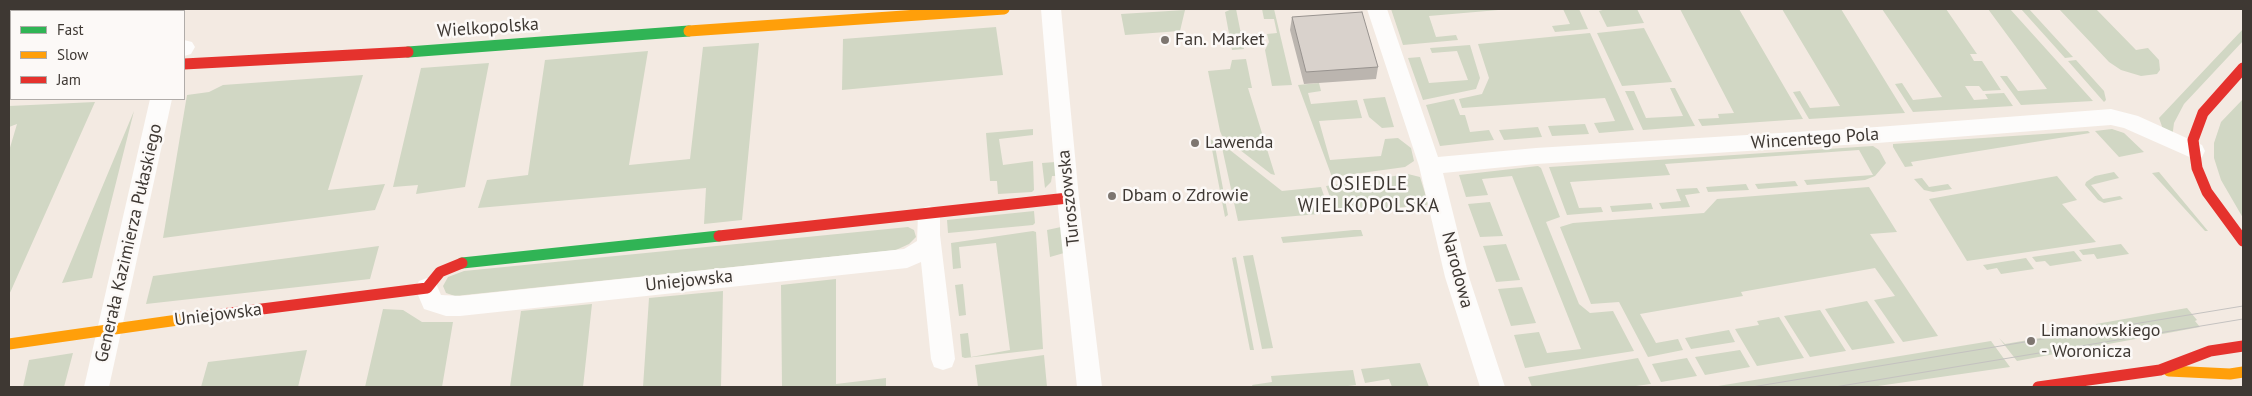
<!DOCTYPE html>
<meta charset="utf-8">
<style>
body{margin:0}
#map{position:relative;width:2252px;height:396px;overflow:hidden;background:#f3eae2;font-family:"PT Sans",sans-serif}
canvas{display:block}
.frame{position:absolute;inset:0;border:10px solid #3e3833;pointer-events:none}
.legend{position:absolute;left:10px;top:10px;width:175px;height:90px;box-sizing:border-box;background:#fcf9f7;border:1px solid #b0aca9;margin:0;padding:6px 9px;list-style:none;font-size:15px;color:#3e3833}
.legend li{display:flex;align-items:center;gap:10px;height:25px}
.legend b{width:25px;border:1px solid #b0aca9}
</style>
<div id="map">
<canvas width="2252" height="396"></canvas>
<div class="frame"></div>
<ul class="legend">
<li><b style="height:6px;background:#30b455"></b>Fast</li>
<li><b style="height:6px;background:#ff9f0a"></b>Slow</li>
<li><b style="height:6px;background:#e5322d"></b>Jam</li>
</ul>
</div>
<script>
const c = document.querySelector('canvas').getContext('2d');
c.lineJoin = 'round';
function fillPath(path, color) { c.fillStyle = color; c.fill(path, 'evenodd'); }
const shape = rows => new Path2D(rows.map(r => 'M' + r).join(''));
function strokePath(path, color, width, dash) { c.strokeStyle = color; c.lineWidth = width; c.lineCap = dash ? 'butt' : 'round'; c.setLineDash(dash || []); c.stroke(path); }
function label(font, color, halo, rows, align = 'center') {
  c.font = font + ' "PT Sans",sans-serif'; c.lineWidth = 5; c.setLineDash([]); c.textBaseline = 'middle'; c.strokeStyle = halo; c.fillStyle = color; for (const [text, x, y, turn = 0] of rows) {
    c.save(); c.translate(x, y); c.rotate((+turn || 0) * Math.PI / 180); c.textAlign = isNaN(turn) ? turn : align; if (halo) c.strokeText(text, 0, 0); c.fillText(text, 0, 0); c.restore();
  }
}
const green = shape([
 [1232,9,1236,9,1244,49,1232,50,1225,12],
 [1262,9,1274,9,1292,85,1272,86,1265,50,1269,42,1267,34,1277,33,1274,19,1264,19],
 [1391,9,1510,9,1429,16,1436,37,1456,35,1458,40,1403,45],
 [1563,9,1579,9,1588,29,1555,32,1552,26,1570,24],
 [1606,9,1637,9,1644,23,1607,27,1599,11],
 [1680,9,1739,9,1803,119,1702,126,1698,119,1719,118,1718,114,1734,113],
 [1782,9,1841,9,1905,113,1809,119,1793,92,1800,91,1810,108,1840,106],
 [1882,9,1946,9,1977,54,1970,54,1974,61,1982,61,2001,90,1983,91,1979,86,1965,86,1974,100,1988,99,1985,94,2004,93,2013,106,1913,112,1895,84,1902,83,1913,100,1942,97],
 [1988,9,2010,9,2093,101,2021,105,2000,76,2007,76,2018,91,2047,89],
 [2021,9,2029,9,2073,57,2065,58],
 [2059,9,2096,9,2136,50,2148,48,2159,60,2160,70,2157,74,2141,76,2121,70,2109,62],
 [1185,10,1180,31,1125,35,1121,14],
 [996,27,1003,75,842,90,843,39],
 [1644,28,1672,82,1622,86,1597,33],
 [2243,29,2243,41,2184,104,2174,123,2172,138,2165,135,2159,118],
 [1590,33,1634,130,1599,133,1594,123,1615,121,1605,98,1462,108,1459,99,1482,94,1489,78,1478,44],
 [759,43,742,220,704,224,706,188,478,208,487,180,528,175,545,60,648,51,629,165,690,159,703,47],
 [1470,45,1480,78,1476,89,1423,100,1408,58,1420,57,1429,83,1468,80,1457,51,1432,53,1430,48],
 [1246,59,1252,88,1248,88,1275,175,1271,174,1222,136,1220,131,1208,71,1230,69,1232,60],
 [2076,60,2104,91,2106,100,2104,102,2068,61],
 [489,63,465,187,416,194,418,185,393,187,421,68],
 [363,75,328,190,385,184,375,210,163,238,187,95,209,92,223,85],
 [1319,83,1321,91,1308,93,1311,104,1357,100,1362,118,1319,121,1330,160,1381,156,1385,139,1398,138,1411,148,1414,161,1405,167,1332,177,1298,85],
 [1670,88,1675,88,1695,126,1643,130,1625,91,1634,91,1646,118,1683,116],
 [1385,97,1394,127,1382,128,1369,117,1363,99],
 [1454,99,1460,115,1465,115,1470,132,1489,130,1494,140,1440,146,1426,105],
 [2243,99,2243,218,2221,180,2214,158,2214,143,2221,122],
 [95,102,9,295,9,151,17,124,9,127,9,106],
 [134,111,92,278,62,283],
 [1585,124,1589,134,1552,136,1548,126],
 [1538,127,1542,137,1504,140,1499,130],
 [1033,129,1033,135,999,139,1003,165,1033,161,1034,190,1032,192,998,194,997,181,990,181,986,133],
 [2112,129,2124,133,2144,152,2119,157,2095,131],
 [2088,131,2090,133,1911,162,1913,166,1905,167,1893,147,1893,144],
 [1210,139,1214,141,1228,215,1225,217],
 [1221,143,1282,191,1321,187,1330,213,1238,221],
 [1873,146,1879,150,1886,163,1875,176,1865,180,1807,185,1804,180,1873,175,1859,150,1665,164,1670,175,1570,182,1579,208,1601,207,1603,212,1567,215,1549,167],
 [1056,162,1058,176,1052,176,1051,182,1045,188,1042,163],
 [1538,166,1541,168,1560,217,1546,222,1579,304,1590,313,1613,311,1634,351,1525,368,1514,335,1539,332,1547,353,1581,349,1512,176,1482,179,1488,195,1466,197,1459,175],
 [2114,172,2119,178,2091,185,2103,199,2120,196,2123,199,2104,203,2098,200,2085,185,2086,182,2095,176],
 [2159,172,2208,231,2205,231,2152,173],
 [1408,174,1420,177,1428,203,1427,205,1336,213,1326,186],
 [2057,176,2077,200,2062,204,2096,242,1967,261,1929,199],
 [1922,178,1929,187,1948,184,1952,189,1933,192,1924,190,1914,179],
 [1795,181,1798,186,1758,189,1755,184],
 [1746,184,1749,190,1708,192,1706,187],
 [1869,187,1897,232,1870,234,1938,336,1903,342,1874,300,1895,296,1875,268,1741,292,1743,296,1640,314,1656,343,1678,339,1683,350,1648,357,1619,302,1591,304,1560,227,1573,223,1704,213,1717,199],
 [1697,188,1700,193,1685,195,1690,207,1662,209,1659,203,1681,201,1676,189],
 [1490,202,1503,236,1480,237,1468,204],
 [1651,203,1653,209,1612,212,1610,206],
 [1034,211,1035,223,1033,225,948,233,947,220],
 [908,227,914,230,916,237,909,244,896,250,455,296,446,293,443,286,448,277,464,271],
 [1061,227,1064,253,1050,257,1047,230],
 [1354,230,1361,230,1363,236,1283,243,1281,237],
 [1033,231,1036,232,1043,349,965,358,962,357,960,334,968,333,971,357,1010,350,996,243,959,247,961,268,953,269,951,243],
 [1506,244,1520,280,1496,282,1483,246],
 [2121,244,2129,254,2097,259,2094,254,2083,255,2079,250],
 [379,246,370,279,146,304,153,276],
 [2074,251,2082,261,2050,266,2045,261,2036,262,2032,257],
 [1253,255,1273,348,1262,349,1243,256],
 [1236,257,1254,350,1250,350,1232,258],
 [2026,258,2034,269,2001,274,1997,268,1987,270,1983,265],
 [836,279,836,384,886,378,886,387,782,387,781,285],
 [963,284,966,315,959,316,955,285],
 [1522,287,1536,323,1511,326,1498,289],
 [723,291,721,387,643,387,649,298],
 [1867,301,1895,343,1852,350,1825,309],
 [592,304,583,387,510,387,521,311],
 [2187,308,2197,320,2195,321,2200,327,2017,361,1999,338,2005,344,2098,328,2096,324],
 [383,309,403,310,422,322,453,322,442,387,365,387],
 [1820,310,1846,351,1810,357,1784,316],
 [1779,317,1804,358,1757,366,1735,329,1759,325,1757,321],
 [1729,330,1735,342,1691,349,1685,338],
 [1991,341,2010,367,1871,387,1712,387],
 [307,350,298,387,201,387,208,362],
 [1740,350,1750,367,1705,375,1695,357],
 [73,353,64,387,23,387,29,360],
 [1044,355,1047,387,978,387,975,365],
 [1638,358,1651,384,1628,387,1532,387,1528,377],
 [1687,358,1697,376,1661,382,1652,364],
 [1420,363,1429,387,1392,387,1389,379,1365,383,1361,369],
 [1353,370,1356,385,1340,387,1253,387,1252,385,1272,382,1271,376]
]);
const street = shape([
 [1041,9,1061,9,1079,198,1102,387,1077,387,1057,198,1041,9],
 [1367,9,1387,9,1438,157,1536,148,1877,127,2111,109,2138,116,2202,145,2205,151,2202,157,2194,159,2124,128,2111,125,1877,143,1536,164,1443,173,1469,277,1505,387,1480,387,1445,277,1419,166,1367,9],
 [184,40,192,42,195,47,191,54,184,56,184,40],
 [150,99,172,99,109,387,84,387,150,99],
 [929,206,937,209,940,215,940,235,955,359,952,367,943,370,934,367,931,359,921,262,907,268,460,316,446,316,424,309,415,288,419,281,427,278,435,281,441,295,460,296,904,249,917,241,918,215,921,209,929,206]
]);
const fast = shape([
 [408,52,689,31],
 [9,68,11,68],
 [462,263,719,236]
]);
const slow = shape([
 [689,31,1004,9],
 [9,344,199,317],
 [2169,371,2230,374,2243,372]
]);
const jam = shape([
 [184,64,408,52],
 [2243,68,2203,113,2193,140,2197,168,2207,192,2243,241],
 [719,236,1068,198],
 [199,317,427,288,440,272,462,263],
 [2038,387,2160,370,2210,351,2243,346]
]);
const tram = shape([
 [1752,387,2243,306],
 [1835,387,2243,319]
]);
const wall = shape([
 [9,9,11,11,11,28,9,25],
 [1292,17,1378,67,1376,79,1304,84,1290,30]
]);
const shadedWall = shape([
 [122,9,151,9,147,11,120,11]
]);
const building = shape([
 [9,9,122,9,120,11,11,11,11,19,9,19,9,9],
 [1362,12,1378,67,1306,72,1292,17,1362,12]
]);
const markers = [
 [1165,40,5,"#7d7670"],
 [1195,143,5,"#7d7670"],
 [1112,196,5,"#7d7670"],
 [2031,341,5,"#7d7670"]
];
const streetNames = [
 ["Wielkopolska",488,28,-4],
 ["Wincentego Pola",1815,139,-4],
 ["Turoszowska",1069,198,-96],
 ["Generała Kazimierza Pułaskiego",129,243,-77],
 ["Narodowa",1457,270,75],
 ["Uniejowska",689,281,-6],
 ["Uniejowska",218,315,-7]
];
const poiNames = [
 ["Fan. Market",1175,40],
 ["Lawenda",1205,143],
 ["Dbam o Zdrowie",1122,196],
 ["Limanowskiego",2041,331],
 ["- Woronicza",2041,352]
];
const neighbourhoodNames = [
 ["OSIEDLE",1369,185],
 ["WIELKOPOLSKA",1369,207]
];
fillPath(green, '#d1d7c4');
fillPath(street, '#fdfcfb');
strokePath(fast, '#30b455', 11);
strokePath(slow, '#ff9f0a', 11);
strokePath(jam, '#e5322d', 11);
strokePath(tram, '#c4c2c0', 1);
fillPath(wall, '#bbb5af');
fillPath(shadedWall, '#98938f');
fillPath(building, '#d9d2cc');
strokePath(building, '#98938f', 1);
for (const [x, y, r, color] of markers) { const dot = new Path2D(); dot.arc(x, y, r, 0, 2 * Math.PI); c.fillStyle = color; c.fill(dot); strokePath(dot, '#fcf9f7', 2); }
label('18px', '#3e3833', '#fcf9f7', streetNames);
label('18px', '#3e3833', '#fcf9f7', poiNames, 'left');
c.letterSpacing = '1px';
label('19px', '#3e3833', '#fcf9f7', neighbourhoodNames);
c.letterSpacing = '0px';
</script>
